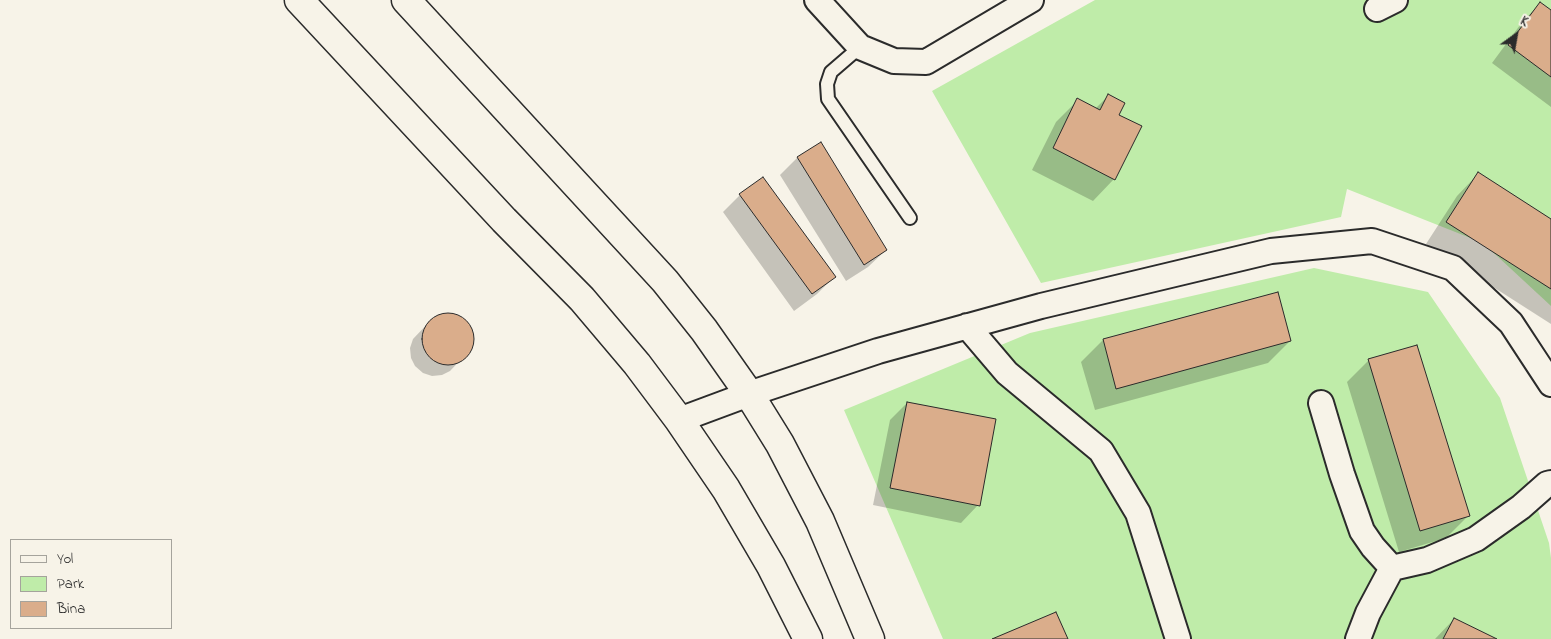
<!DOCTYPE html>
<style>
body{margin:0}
#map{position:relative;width:1551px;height:639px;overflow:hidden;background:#f7f3e8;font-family:"Indie Flower",sans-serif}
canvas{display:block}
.legend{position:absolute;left:10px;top:539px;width:162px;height:90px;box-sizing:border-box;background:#f7f3e8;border:1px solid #a5a39c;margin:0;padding:6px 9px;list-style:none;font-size:15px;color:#2b2b2b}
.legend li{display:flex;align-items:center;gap:10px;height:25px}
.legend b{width:25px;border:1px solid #a5a39c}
.north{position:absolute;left:1491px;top:10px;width:50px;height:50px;-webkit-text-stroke:4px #f7f3e8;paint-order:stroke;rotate:32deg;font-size:14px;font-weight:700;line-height:20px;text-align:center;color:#2b2b2b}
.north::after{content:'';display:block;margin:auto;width:18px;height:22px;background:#2b2b2b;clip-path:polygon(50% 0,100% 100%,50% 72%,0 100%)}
</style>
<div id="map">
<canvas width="1551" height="639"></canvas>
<ul class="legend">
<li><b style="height:6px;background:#f7f3e8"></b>Yol</li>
<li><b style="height:14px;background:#bfeca9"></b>Park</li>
<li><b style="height:14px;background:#daad8b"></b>Bina</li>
</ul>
<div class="north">K</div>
</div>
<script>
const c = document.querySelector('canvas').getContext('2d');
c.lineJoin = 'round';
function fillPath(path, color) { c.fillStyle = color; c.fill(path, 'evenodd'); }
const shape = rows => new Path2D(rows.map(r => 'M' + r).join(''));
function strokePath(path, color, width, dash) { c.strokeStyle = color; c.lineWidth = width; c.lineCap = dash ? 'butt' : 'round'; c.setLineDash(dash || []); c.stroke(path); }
const green = shape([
 [1095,0,1551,0,1551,306,1483,243,1347,189,1341,217,1041,283,932,91],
 [1314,268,1428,292,1500,398,1549,543,1551,558,1551,639,943,639,844,410,1030,333]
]);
const shadow = shape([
 [1540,4,1551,12,1551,107,1492,63,1523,21],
 [1108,96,1118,115,1114,179,1093,201,1032,170,1056,122,1078,100,1095,109],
 [820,144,886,250,868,267,846,281,780,175,797,158],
 [1478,174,1551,220,1551,324,1426,244,1457,196],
 [740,195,834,277,817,294,794,311,723,212],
 [1277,294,1290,341,1268,363,1095,410,1081,362,1103,340],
 [451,314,460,317,467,323,472,332,472,342,469,351,450,371,442,375,432,376,423,373,415,366,411,358,410,348,413,339,432,319,441,315],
 [1369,360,1468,516,1446,538,1399,552,1347,382],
 [907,403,978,505,961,523,873,505,890,420],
 [1454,619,1494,639,1435,639]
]);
const building = shape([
 [1540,2,1551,10,1551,77,1508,45,1540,2],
 [1108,94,1125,103,1119,115,1142,126,1115,180,1053,148,1077,98,1100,110,1108,94],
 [821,142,887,250,864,265,797,157,821,142],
 [1478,172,1551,219,1551,289,1446,222,1478,172],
 [763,177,836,277,812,294,739,194,763,177],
 [1278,292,1291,341,1116,389,1103,339,1278,292],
 '422 339a26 26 0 1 1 52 0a26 26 0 1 1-52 0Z',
 [1417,345,1470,516,1420,531,1368,359,1417,345],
 [907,402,996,419,980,506,890,488,907,402],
 [1056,612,1068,639,992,639,1056,612],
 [1454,618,1497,639,1443,639,1454,618]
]);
const lane = shape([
 [860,47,831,72,827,84,828,99,910,218]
]);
const street = shape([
 [817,0,860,47,894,61,926,62,1031,0],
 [1377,9,1395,0],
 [967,326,1007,373,1101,451,1138,513,1178,639],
 [1321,403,1342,474,1362,531,1373,547,1392,568],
 [679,420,749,394,878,351,1041,306,1271,251,1372,241,1453,268,1511,323,1551,384],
 [1358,639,1368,613,1392,568,1427,560,1476,539,1521,507,1547,484,1551,483]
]);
const secondary = shape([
 [299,0,504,220,582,299,637,364,679,420,726,489,771,566,808,639],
 [406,0,665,281,704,330,749,394,780,444,820,521,870,639]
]);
fillPath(green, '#bfeca9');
fillPath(shadow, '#0003');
fillPath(building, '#daad8b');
strokePath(building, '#2b2b2b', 1);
strokePath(lane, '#2b2b2b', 16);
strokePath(street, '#2b2b2b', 28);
strokePath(secondary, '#2b2b2b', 31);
strokePath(lane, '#f7f3e8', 12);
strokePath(street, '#f7f3e8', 24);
strokePath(secondary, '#f7f3e8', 28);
</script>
